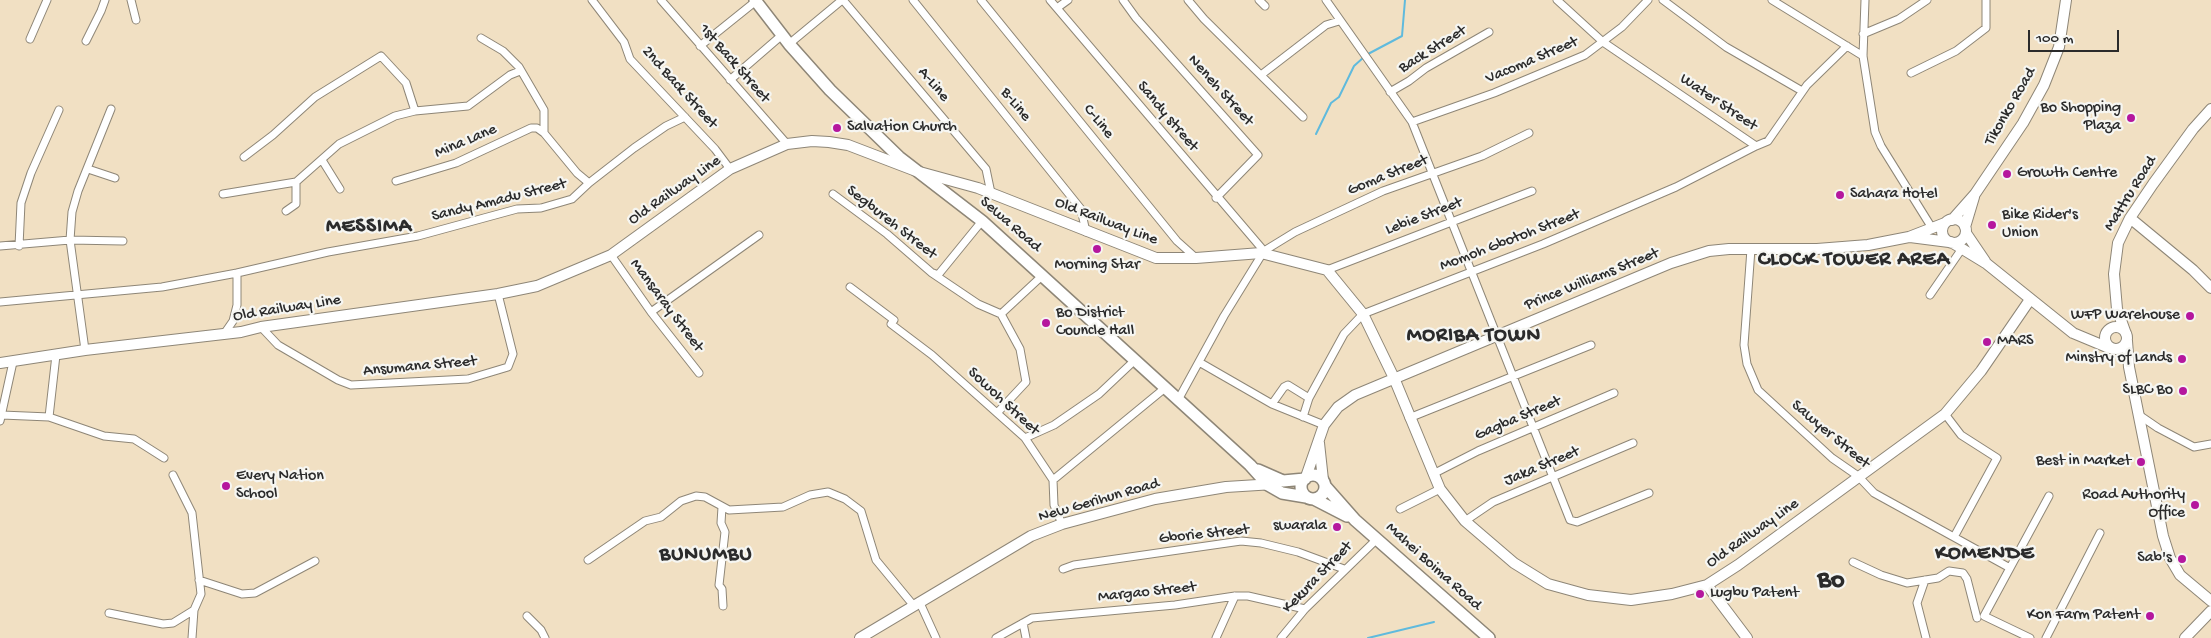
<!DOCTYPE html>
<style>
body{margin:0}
#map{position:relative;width:2211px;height:638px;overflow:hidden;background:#f1e0c3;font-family:"Gochi Hand",sans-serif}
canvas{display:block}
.scale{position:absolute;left:2028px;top:30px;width:91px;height:22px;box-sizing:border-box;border:2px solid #2b2b2b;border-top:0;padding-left:6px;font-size:15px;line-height:18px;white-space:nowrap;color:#2b2b2b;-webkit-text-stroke:4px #f6f6f2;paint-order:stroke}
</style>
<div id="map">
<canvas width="2211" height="638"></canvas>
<div class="scale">100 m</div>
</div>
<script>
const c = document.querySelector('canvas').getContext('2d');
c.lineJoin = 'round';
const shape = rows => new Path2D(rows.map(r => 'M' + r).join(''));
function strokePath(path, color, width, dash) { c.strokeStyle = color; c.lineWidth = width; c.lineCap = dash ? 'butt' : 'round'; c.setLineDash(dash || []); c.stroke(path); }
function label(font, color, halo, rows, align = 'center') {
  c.font = font + ' "Gochi Hand",sans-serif'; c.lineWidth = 4.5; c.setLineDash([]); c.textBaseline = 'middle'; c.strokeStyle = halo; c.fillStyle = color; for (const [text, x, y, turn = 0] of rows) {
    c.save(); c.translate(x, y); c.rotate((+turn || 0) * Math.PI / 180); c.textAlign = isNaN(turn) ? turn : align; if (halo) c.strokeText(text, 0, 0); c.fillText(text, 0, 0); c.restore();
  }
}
const stream = shape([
 [1368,54,1402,36,1405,0],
 [1316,134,1331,103,1339,97,1354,66,1364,57],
 [1368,638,1434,622]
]);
const street = shape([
 [131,0,136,20],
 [592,0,624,42,630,59,715,149,730,169],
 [661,0,787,144],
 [843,0,986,169,991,193],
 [913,0,1081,209,1086,232],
 [981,0,1177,241,1196,258],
 [1050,0,1264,251],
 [1123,0,1136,18,1258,155,1216,198],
 [1188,0,1204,19,1303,117],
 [1259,0,1265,6],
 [1326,0,1412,122,1570,520,1577,522,1649,493],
 [1557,0,1603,42,1756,146,1768,141,1807,85,1847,46],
 [1663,0,1726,47,1802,91],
 [1772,0,1863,56],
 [1865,0,1863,56,1875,132,1881,146,1932,228],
 [1057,8,1068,0],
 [1863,34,1899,19,1927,0],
 [481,38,503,51,519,67,544,110,544,133,577,173,589,183],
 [30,39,47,0],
 [86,41,101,11,105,0],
 [789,44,842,0],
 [700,46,756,1],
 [1911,73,1956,51,1986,28,1986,0],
 [1261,75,1326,25,1339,21],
 [730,80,782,35],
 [1390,92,1409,81,1426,68,1489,32],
 [1412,122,1494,93,1585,55,1622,27,1648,0],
 [244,157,273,135,315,97,381,56,406,83,415,111],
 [322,160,340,189],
 [88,169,115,178],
 [396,181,456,163,531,128,537,128,544,133],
 [223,194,296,182,339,144,395,116,415,111,468,106,510,75,520,71],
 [833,194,887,234,932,273,978,304,1001,314,1043,275],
 [286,211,296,204,296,182],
 [0,246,70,240,123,241],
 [19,246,21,203,31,173,59,110],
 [1751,249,1744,345,1747,364,1758,390,1832,458,1858,476,1874,493,2010,568],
 [611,255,651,312,699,373],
 [1327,270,1532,191],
 [237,273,328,252,418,236,517,209,541,208,572,199,589,183,634,148,666,126,685,117],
 [933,273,938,275,982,221],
 [850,287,894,320,891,324,932,355,1025,438,1053,480,1054,505,1062,524],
 [1930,295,1961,250],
 [0,302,162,287,237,273,237,305,233,321,224,334],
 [651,312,759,235],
 [261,327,278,345,338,380,351,385,468,379,508,367,513,354,498,294],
 [85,350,70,240,72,212,78,191,111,109],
 [1199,362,1272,404,1324,425],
 [1309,398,1344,334,1363,314,1543,244,1676,187,1756,146],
 [1178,400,1224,316,1264,251,1295,232,1383,191,1482,156,1529,133],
 [1272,404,1284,387,1288,385,1309,398,1303,417],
 [998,412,1026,382,1020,349,1001,314],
 [1945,414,1961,435,1997,458,1954,537],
 [2,415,49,417,104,436,134,439,164,458],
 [2139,415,2158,428,2194,447,2211,444],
 [49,417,56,355],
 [1409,418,1591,345],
 [0,421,13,362],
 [1025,438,1054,425,1099,394,1135,360],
 [1433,474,1478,451,1614,393],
 [173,475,192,513,201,594,194,610,192,638],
 [1053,480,1165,388],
 [722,507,721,523,725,532,719,585,722,589,723,606],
 [1400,509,1440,489],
 [1465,521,1493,502,1633,443],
 [588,560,645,521,661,517,681,501,696,496,705,497,729,510,783,507,810,495,828,492,845,499,861,511,876,560,914,606],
 [1853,562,1881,575,1907,583,1938,578,1949,571,1963,573,1967,579,1977,618],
 [1063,569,1074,565,1241,541,1261,543,1298,552,1344,569],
 [199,580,242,594,255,593,315,561],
 [1925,580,1917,603,1926,638],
 [920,603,936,638],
 [109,613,163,624,173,623,194,610],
 [527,616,541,630,545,638],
 [1023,623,1026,638],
 [996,638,1032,618,1175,605,1235,596,1248,596,1305,609],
 [1216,638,1235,596],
 [1281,638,1305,609,1377,539],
 [2030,638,1984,616,2049,496],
 [2046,638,2100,533]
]);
const secondary = shape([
 [2130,218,2193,270,2211,288],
 '1942 231a12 12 0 1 1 24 0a12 12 0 1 1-24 0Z',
 [1952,220,1975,194,2023,123,2044,85,2059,47,2066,0],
 [1965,227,1974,197],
 [1966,233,1985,261],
 [1910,237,1949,242],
 [1951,242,1987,264,2073,333,2109,348],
 '2105 338a11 11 0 1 1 22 0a11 11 0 1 1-22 0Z',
 [2126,334,2117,309,2114,274,2118,243,2130,218,2153,184,2193,129,2211,109],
 [2127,341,2129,367,2163,536,2170,558,2180,575,2211,601],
 [0,363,85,350,241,332,261,327,498,294,537,286,611,255,730,169,787,144,812,141,829,142,848,145,916,171,978,188,1156,258,1196,258,1261,253,1327,270,1363,314,1394,378,1440,489,1465,521,1514,563,1548,584,1588,595,1631,600,1672,594,1707,585,1738,565,1945,414,1981,371,2029,301],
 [1319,443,1323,480],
 [1306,477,1324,425,1338,407,1355,395,1671,263,1709,251,1729,249,1817,249,1868,245,1909,237,1945,223],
 [1707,585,1747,638],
 [860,638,1031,536,1062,524,1155,499,1226,487,1274,484],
 [2185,638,2211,611]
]);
const primary = shape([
 [755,0,789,44,830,90,899,157,982,221,1250,465,1268,485,1282,493,1306,497],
 [1258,470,1283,481,1305,479],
 '1301 487a12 12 0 1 1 24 0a12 12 0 1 1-24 0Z',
 [1325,486,1355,520,1489,638],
 [1314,499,1347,516]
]);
const markers = [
 [2131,118,5,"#b5179e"],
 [837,128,5,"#b5179e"],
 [2007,174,5,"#b5179e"],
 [1840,195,5,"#b5179e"],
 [1992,225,5,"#b5179e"],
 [1097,249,5,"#b5179e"],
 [2190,316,5,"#b5179e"],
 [1046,323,5,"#b5179e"],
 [1987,342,5,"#b5179e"],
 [2182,359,5,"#b5179e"],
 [2183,391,5,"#b5179e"],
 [2141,462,5,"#b5179e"],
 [226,486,5,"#b5179e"],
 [2195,505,5,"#b5179e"],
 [1337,527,5,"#b5179e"],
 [2182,559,5,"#b5179e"],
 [1700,594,5,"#b5179e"],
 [2150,616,5,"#b5179e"]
];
const streetNames = [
 ["Back Street",1433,50,-32],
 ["Vacoma Street",1532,61,-23],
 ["1st Back Street",734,64,49],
 ["A-Line",933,85,50],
 ["2nd Back Street",679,88,48],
 ["Neneh Street",1220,91,48],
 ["Water Street",1718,103,34],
 ["B-Line",1015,105,51],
 ["Tikonko Road",2011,107,-60],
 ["Sandy street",1167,117,50],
 ["C-Line",1098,122,51],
 ["Mina Lane",466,142,-23],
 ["Goma Street",1388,176,-22],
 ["Old Railway Line",675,191,-35],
 ["Mattru Road",2131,194,-58],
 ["Sandy Amadu Street",499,201,-14],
 ["Lebie Street",1424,217,-21],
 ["Old Railway Line",1106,222,21],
 ["Segbureh Street",891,223,38],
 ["Sewa Road",1010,225,41],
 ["Momoh Gbotoh Street",1510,241,-21],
 ["Prince Williams Street",1592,280,-22],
 ["Mansaray Street",666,306,53],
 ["Old Railway Line",287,309,-9],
 ["Ansumana Street",420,367,-5],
 ["Sowoh Street",1003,402,43],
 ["Gagba Street",1518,419,-23],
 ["Sawyer Street",1830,435,40],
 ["Jaka Street",1542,467,-23],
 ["New Gerihun Road",1099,501,-16],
 ["Old Railway Line",1753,534,-35],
 ["Gborie Street",1204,535,-6],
 ["Mahei Boima Road",1433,567,42],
 ["Kekura Street",1318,578,-46],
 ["Margao Street",1147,593,-6]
];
const poiNames = [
 ["Bo Shopping",2121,109],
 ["Plaza",2121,127],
 ["Salvation Church",847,128,"left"],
 ["Growth Centre",2017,174,"left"],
 ["Sahara Hotel",1850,195,"left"],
 ["Bike Rider's",2002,216,"left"],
 ["Union",2002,234,"left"],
 ["Morning Star",1097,266,"center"],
 ["Bo District",1056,314,"left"],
 ["Councle Hall",1056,332,"left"],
 ["WFP Warehouse",2180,316],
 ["MARS",1997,342,"left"],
 ["Minstry of Lands",2172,359],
 ["SLBC Bo",2173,391],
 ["Best in Market",2131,462],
 ["Every Nation",236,477,"left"],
 ["School",236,495,"left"],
 ["Road Authority",2185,496],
 ["Office",2185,514],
 ["swarala",1327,527],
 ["Sab's",2172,559],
 ["Lugbu Patent",1710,594,"left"],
 ["Kon Farm Patent",2140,616]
];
const districtNames = [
 ["MESSIMA",369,228],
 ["CLOCK TOWER AREA",1854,261],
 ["MORIBA TOWN",1474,337],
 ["KOMENDE",1985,555],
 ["BUNUMBU",706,556]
];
const townNames = [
 ["Bo",1831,582]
];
strokePath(stream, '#5fbadd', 2);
strokePath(street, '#8e8677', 9);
strokePath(secondary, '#8e8677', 12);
strokePath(primary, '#8e8677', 14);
strokePath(street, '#fff', 7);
strokePath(secondary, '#fff', 10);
strokePath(primary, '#fff', 11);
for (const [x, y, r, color] of markers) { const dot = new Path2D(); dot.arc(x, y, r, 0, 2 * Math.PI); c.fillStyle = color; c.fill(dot); strokePath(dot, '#f6f6f2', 2); }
label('16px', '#2b2b2b', '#f6f6f2', streetNames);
label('16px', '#2b2b2b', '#f6f6f2', poiNames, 'right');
c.letterSpacing = '1px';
label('bold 21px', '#2b2b2b', '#f6f6f2', districtNames);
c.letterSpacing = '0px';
label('bold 26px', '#2b2b2b', '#f6f6f2', townNames);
</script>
